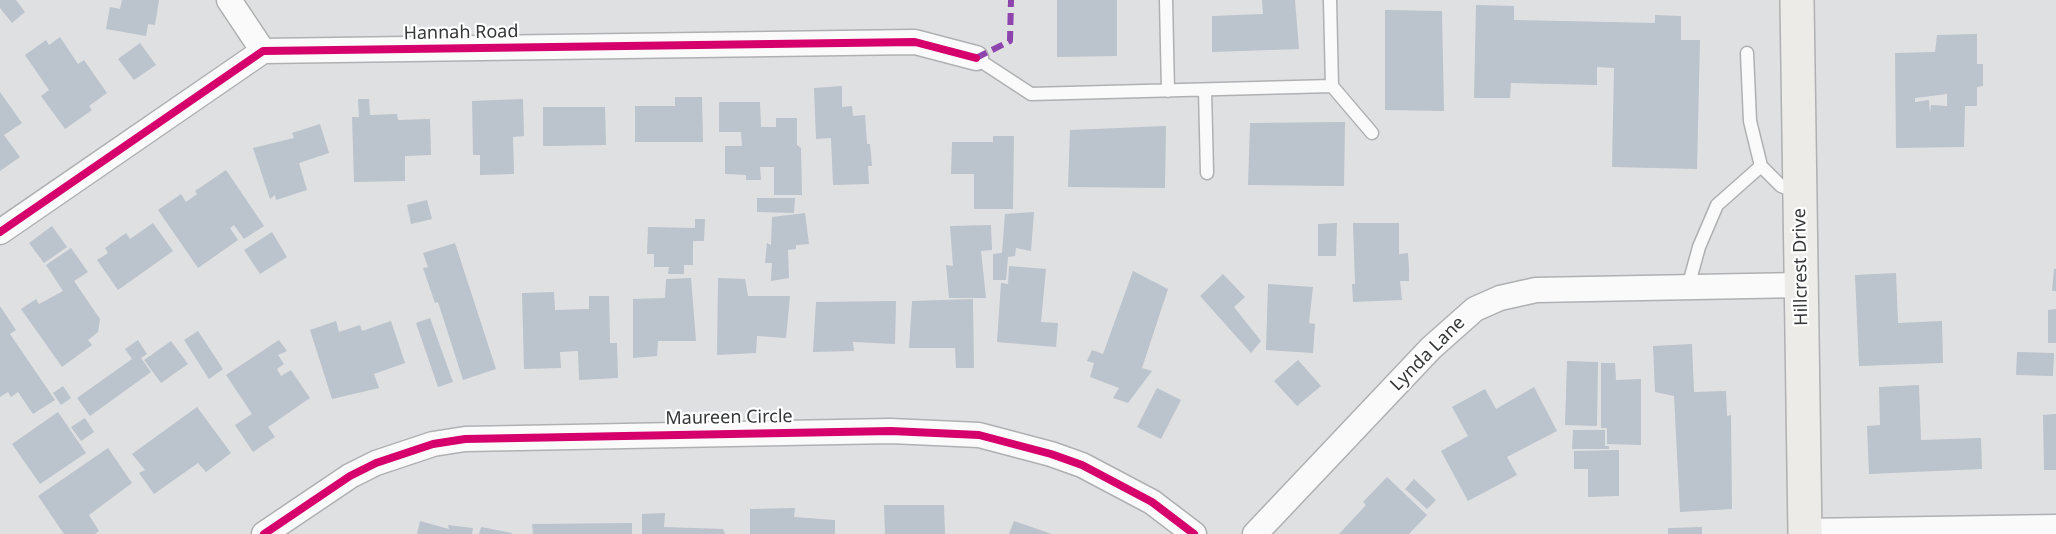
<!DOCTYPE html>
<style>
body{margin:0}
canvas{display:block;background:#dfe0e2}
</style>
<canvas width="2056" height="534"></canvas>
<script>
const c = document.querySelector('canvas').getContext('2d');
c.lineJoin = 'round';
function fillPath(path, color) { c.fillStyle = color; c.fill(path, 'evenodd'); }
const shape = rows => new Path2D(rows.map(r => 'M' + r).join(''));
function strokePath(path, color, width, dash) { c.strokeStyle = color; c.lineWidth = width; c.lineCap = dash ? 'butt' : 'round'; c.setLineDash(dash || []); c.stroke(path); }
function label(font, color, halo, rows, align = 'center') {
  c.font = font + ' "Noto Sans",sans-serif'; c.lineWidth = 4.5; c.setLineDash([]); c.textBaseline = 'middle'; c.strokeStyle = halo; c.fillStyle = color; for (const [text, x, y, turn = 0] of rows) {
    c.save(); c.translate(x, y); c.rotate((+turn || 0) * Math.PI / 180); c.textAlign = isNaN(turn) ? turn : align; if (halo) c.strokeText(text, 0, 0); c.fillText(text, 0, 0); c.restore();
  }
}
const building = shape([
 [0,0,16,0,25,12,12,23,0,8],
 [122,0,159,0,155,25,148,24,146,36,106,29,110,7,120,9],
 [1057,0,1117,0,1117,56,1057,57],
 [1262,0,1295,0,1299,49,1212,52,1212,16,1263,14],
 [1476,5,1514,6,1514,20,1655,23,1655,15,1681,16,1681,40,1700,40,1697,169,1612,167,1614,68,1597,67,1597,85,1511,83,1510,98,1474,98],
 [1385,10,1442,11,1444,111,1385,110],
 [1977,34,1977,64,1983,64,1983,86,1977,87,1977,106,1965,106,1964,147,1896,148,1895,53,1935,52,1937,35],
 [1947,94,1947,106,1931,105,1930,114,1929,100,1915,102,1915,98],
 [60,37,78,64,84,60,107,93,89,106,92,110,65,129,41,96,49,90,25,55,46,40,49,45],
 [140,43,156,65,134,80,118,59],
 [842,86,842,107,852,106,853,116,865,115,867,144,870,144,872,166,868,166,869,184,833,185,831,138,816,139,814,88],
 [0,92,22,123,4,135,20,157,0,171],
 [675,97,702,97,703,142,635,142,635,106,675,106],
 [358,99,369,99,370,115,397,114,398,120,430,119,431,155,405,156,405,181,354,182,352,117,359,117],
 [523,99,524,136,513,137,514,174,480,175,480,155,473,155,472,101],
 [719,102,760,102,761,127,776,127,776,118,797,118,797,145,801,148,802,195,774,195,774,167,760,167,761,180,746,180,746,175,725,174,725,146,742,146,741,132,719,132],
 [543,107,605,107,606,145,543,146],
 [1345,122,1344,186,1248,185,1250,123],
 [320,124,329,153,299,163,307,190,276,200,275,195,270,199,253,148,294,138,292,133],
 [1166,126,1165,188,1068,187,1070,130],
 [993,136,1014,136,1013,209,974,209,974,174,951,174,952,142,993,142],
 [226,170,264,226,244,239,234,225,230,228,238,240,198,268,158,210,181,194,186,202,197,194,195,191],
 [757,198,795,198,794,213,757,212],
 [427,200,432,219,411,224,407,205],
 [1034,212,1031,251,1016,248,1015,256,1008,257,1006,280,993,280,993,254,1002,253,1005,214],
 [805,213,809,244,796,245,796,249,788,250,789,278,771,281,772,263,765,263,767,243,771,245,772,217],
 [695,219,705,219,704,241,693,241,693,265,684,265,684,274,668,274,669,267,654,267,654,254,647,254,648,227,695,228],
 [153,223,173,251,118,290,97,260,108,253,105,248,126,233,130,239],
 [1337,223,1336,256,1318,256,1318,224],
 [1353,223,1399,223,1399,254,1408,253,1409,268,1409,281,1400,281,1402,300,1353,302,1352,284,1355,284],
 [991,225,992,250,981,251,986,298,949,298,946,265,953,266,950,226],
 [52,226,67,247,44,263,29,243],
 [272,232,287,257,260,274,244,250],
 [455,243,496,369,463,380,438,302,435,303,423,268,428,267,423,253],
 [71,248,88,272,74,281,100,319,98,332,88,340,92,345,62,367,21,309,36,299,39,304,63,291,46,265],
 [1009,266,1046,269,1041,322,1058,323,1056,347,997,342,1001,283,1008,284],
 [2054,269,2056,269,2056,291,2052,291],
 [1133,271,1168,289,1142,368,1152,371,1128,403,1113,398,1119,388,1090,377,1094,363,1087,361,1092,350,1103,354],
 [1896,273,1898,323,1942,321,1943,363,1859,366,1855,275],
 [1223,274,1245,297,1234,307,1261,341,1251,353,1200,296],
 [691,278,696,341,658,341,657,356,633,358,633,299,665,298,666,279],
 [718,278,745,279,748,296,790,296,786,338,757,336,756,353,717,355],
 [1268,284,1313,287,1309,323,1315,324,1313,353,1266,350],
 [554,292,555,310,589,309,589,296,609,296,610,343,617,343,618,378,579,380,578,351,560,352,561,368,524,369,522,293],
 [973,299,974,368,956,368,955,348,909,348,912,301],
 [896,301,895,344,853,342,854,351,813,352,816,302],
 [0,306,16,330,10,334,55,400,33,414,18,392,11,397,8,392,0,397],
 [2056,309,2056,343,2048,343,2048,310],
 [430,318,453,382,438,387,416,323],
 [336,321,339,332,360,325,362,331,391,321,405,363,374,374,379,388,332,399,310,330],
 [198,331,223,369,209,379,184,340],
 [138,340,147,354,141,358,151,372,90,416,77,398,132,359,125,349],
 [279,340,287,351,278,355,284,364,277,369,281,376,291,370,310,398,268,427,275,437,253,452,235,425,252,414,226,375],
 [171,341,188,364,161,383,144,360],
 [1692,344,1694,392,1726,391,1727,416,1731,415,1732,509,1680,512,1674,396,1655,392,1653,346],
 [2017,352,2054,353,2053,376,2016,375],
 [1298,360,1321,386,1297,406,1274,381],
 [1567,361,1598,362,1597,426,1565,425],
 [1601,363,1615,363,1616,380,1641,379,1641,445,1607,444,1607,428,1601,428],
 [1919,385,1921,440,1981,438,1982,469,1869,474,1867,426,1880,425,1879,387],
 [63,386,71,398,61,405,53,393],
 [1534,387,1557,431,1507,457,1517,475,1468,501,1441,451,1468,436,1452,407,1485,389,1496,409],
 [1157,388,1181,400,1161,439,1137,427],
 [197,407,231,453,206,472,198,463,154,494,139,473,145,470,132,454],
 [58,412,86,453,40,484,12,444],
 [2056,414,2056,470,2044,470,2043,415],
 [85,418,94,432,81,441,71,427],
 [1573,430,1605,430,1605,446,1609,446,1609,449,1572,449],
 [108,448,132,483,89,515,99,531,95,534,64,534,38,496],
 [1619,450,1619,496,1588,497,1588,469,1574,469,1574,451],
 [1387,477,1427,515,1409,534,1339,534,1366,505,1363,502],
 [1414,479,1436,500,1427,509,1405,489],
 [884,505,944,505,945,534,885,534],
 [795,508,794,517,835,520,835,534,750,534,750,509],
 [665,513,664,527,723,529,725,534,642,534,642,514],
 [420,521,449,529,448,525,473,528,472,534,417,534],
 [1014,521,1052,534,1009,534],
 [632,523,632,534,533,534,532,524],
 [481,527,512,533,512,534,479,534],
 [1702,527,1702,534,1668,534,1668,528]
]);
const lane = shape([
 [1166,0,1168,91],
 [1330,0,1332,86],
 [1747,53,1750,121,1761,166,1781,186,1798,192],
 [976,58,1031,94,1332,86,1372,133],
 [1205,90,1207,173],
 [1688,287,1699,247,1717,205,1761,166]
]);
const street = shape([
 [229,0,263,51],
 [0,232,263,51,915,42,976,58],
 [1805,531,2056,527],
 [264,534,350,476,376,463,433,444,465,439,891,431,979,435,1051,454,1082,465,1152,502,1194,534],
 [1255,534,1431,348,1475,309,1500,298,1536,290,1801,285]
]);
const secondary = shape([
 [1797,0,1805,534]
]);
const quiet = shape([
 [976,58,1010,41,1011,0]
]);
const cycleway = shape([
 [0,232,263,51,915,42,976,58],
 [264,534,350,476,376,463,433,444,465,439,891,431,979,435,1051,454,1082,465,1152,502,1194,534]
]);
const streetNames = [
 ["Hannah Road",461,33,-1],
 ["Hillcrest Drive",1801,267,-91],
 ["Lynda Lane",1428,354,-45],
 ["Maureen Circle",729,418,-1]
];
fillPath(building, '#bbc3cc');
strokePath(lane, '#afb0b1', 15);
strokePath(street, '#afb0b1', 27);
strokePath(secondary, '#afb0b1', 36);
strokePath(lane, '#fafafb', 12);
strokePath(street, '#fafafb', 24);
strokePath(secondary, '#edebe7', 33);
strokePath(quiet, '#8e44ad', 6, [12, 6]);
strokePath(cycleway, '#d6006c', 8);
label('18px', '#363738', '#fff', streetNames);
</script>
